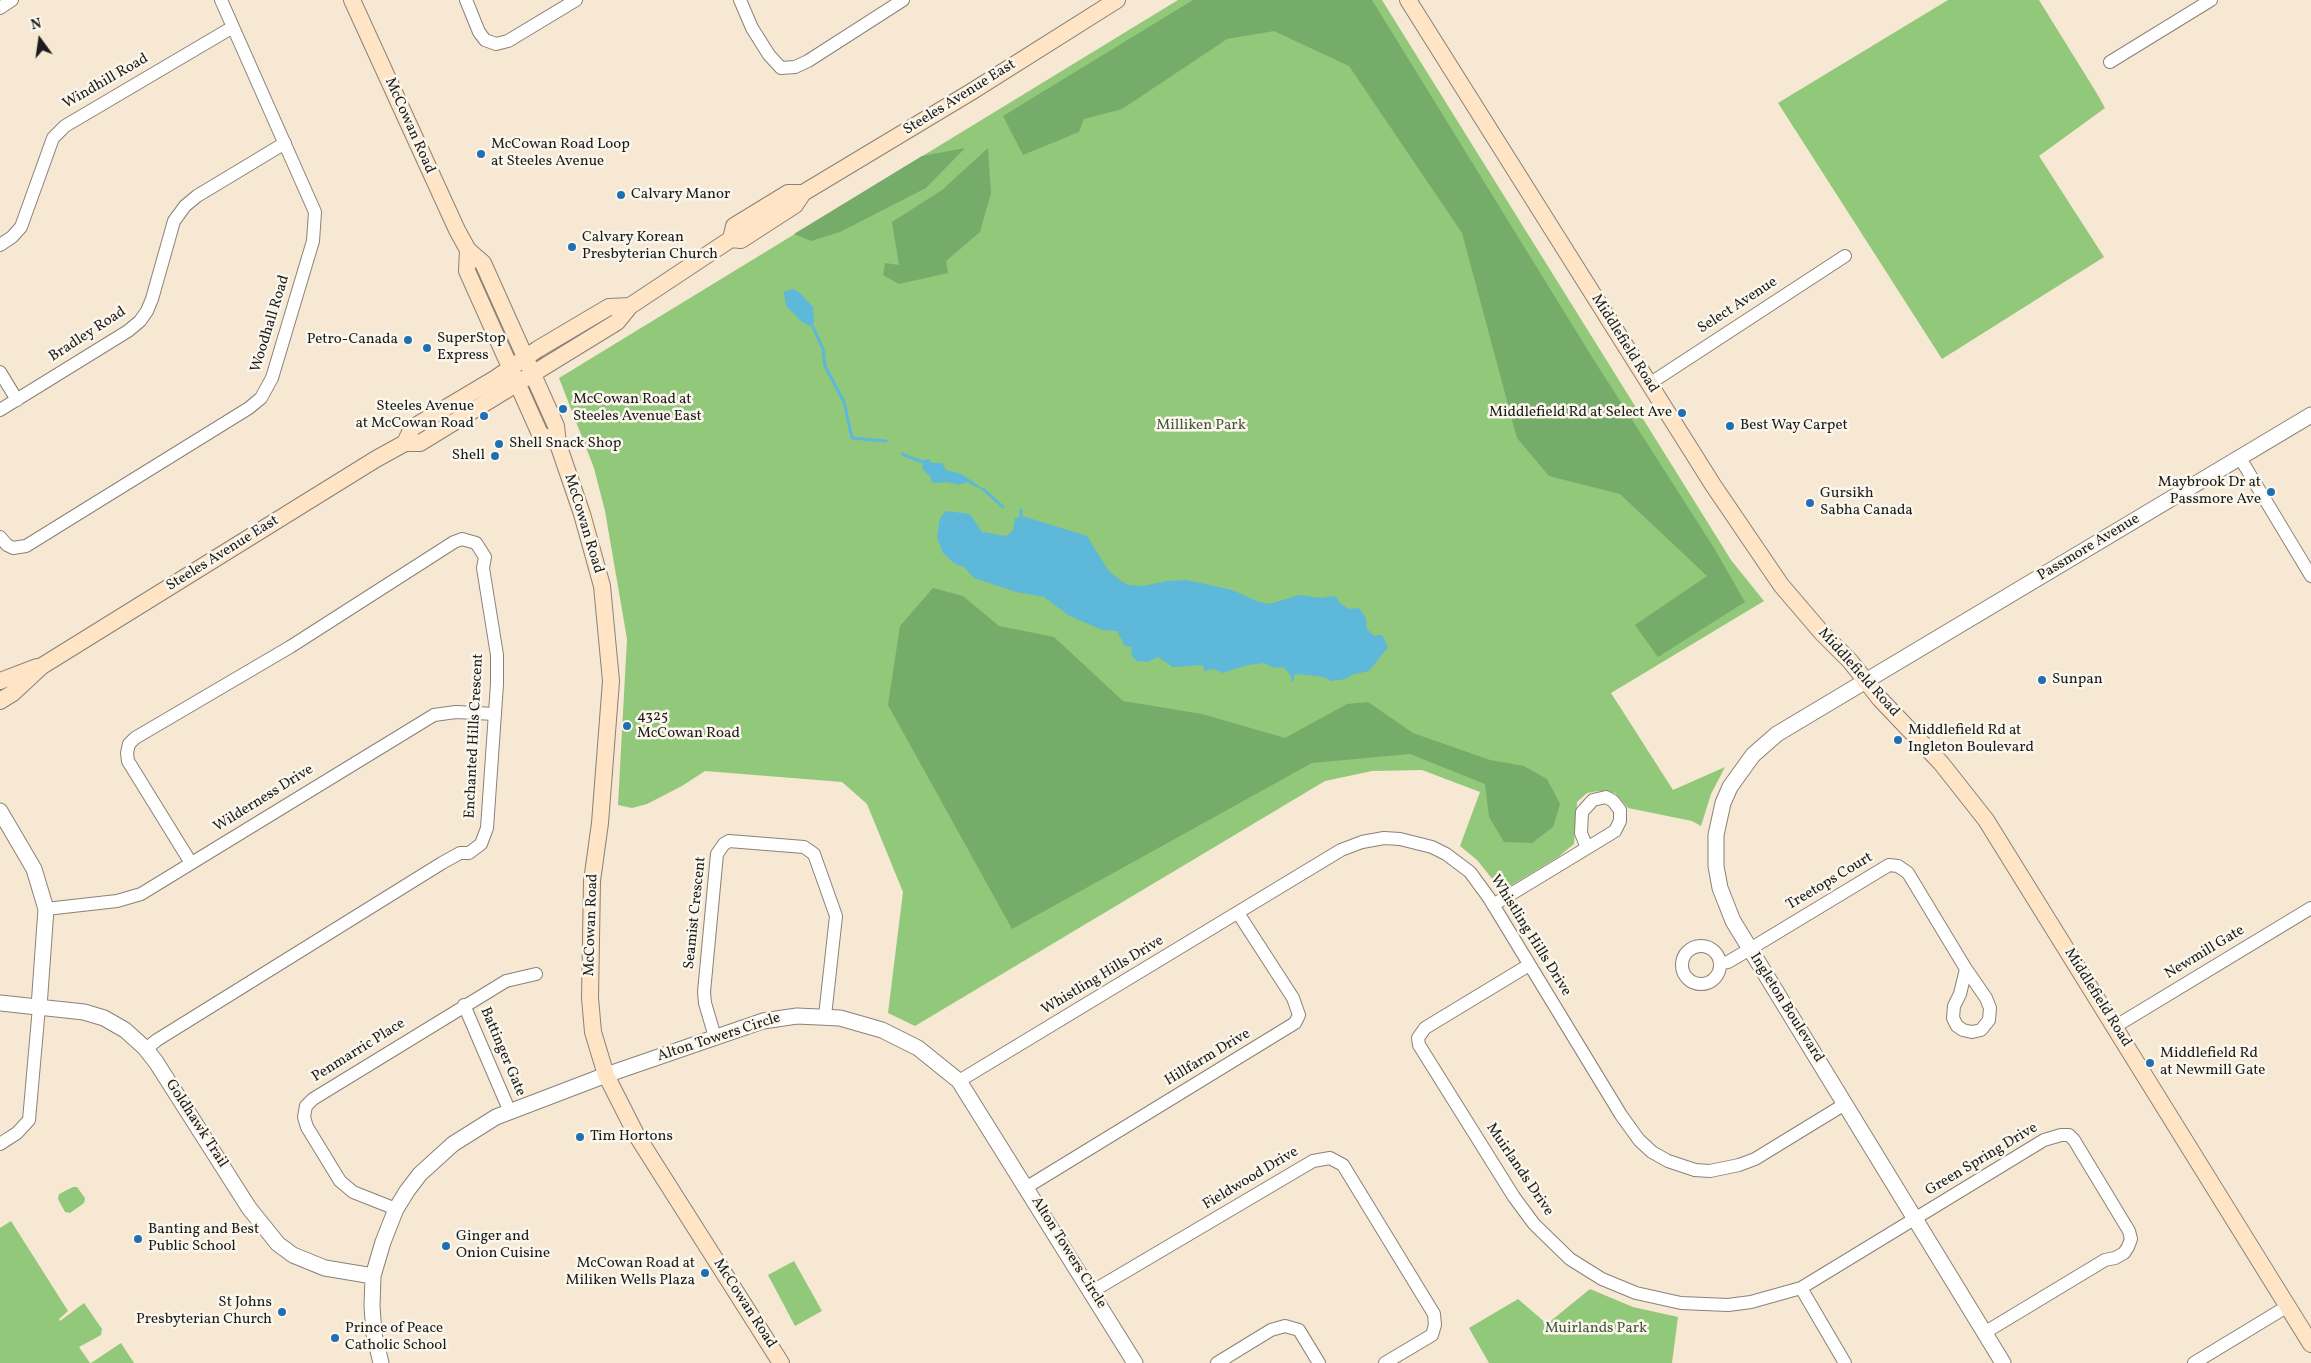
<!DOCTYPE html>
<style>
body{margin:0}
#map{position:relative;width:2311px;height:1363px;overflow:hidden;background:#f6e8d3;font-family:Vollkorn,serif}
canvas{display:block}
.north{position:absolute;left:15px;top:15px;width:50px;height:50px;-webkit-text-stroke:4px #fbf7ec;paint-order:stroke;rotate:346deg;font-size:14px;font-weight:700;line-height:20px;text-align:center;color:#1c1c1c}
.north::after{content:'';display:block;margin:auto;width:18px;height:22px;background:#1c1c1c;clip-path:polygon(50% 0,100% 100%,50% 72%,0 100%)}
</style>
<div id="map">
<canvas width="2311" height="1363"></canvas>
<div class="north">N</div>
</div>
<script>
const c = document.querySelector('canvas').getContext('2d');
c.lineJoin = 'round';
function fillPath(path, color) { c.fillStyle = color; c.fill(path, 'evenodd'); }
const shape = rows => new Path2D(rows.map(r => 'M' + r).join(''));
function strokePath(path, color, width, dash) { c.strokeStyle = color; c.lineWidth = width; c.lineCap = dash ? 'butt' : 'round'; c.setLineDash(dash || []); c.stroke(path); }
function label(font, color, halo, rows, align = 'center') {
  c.font = font + ' Vollkorn,serif'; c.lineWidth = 5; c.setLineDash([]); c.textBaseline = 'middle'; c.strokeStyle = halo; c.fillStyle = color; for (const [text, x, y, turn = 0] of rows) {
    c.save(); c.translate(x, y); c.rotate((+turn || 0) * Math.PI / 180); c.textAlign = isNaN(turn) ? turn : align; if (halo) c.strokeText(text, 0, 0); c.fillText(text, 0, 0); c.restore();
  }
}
const green = shape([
 [1178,0,1382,0,1731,560,1764,601,1611,693,1673,790,1725,767,1711,794,1701,826,1692,821,1628,808,1615,793,1599,791,1587,793,1577,802,1574,844,1558,857,1502,891,1477,860,1460,846,1480,792,1422,770,1372,771,1325,781,915,1026,888,1013,903,892,867,804,842,782,705,771,682,786,647,804,632,808,618,805,627,639,605,511,594,468,559,378],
 [1948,0,2039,0,2096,92,2105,108,2039,156,2104,257,1942,359,1778,103],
 [73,1187,77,1187,85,1198,84,1203,70,1213,65,1212,58,1199,59,1194],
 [11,1221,68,1311,59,1319,60,1321,84,1303,102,1329,101,1335,79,1347,90,1363,0,1363,0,1228],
 [794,1261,822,1311,795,1326,768,1275],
 [1590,1289,1633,1307,1678,1317,1672,1363,1489,1363,1469,1328,1518,1299,1547,1324],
 [121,1343,134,1363,91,1363]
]);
const forest = shape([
 [1193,0,1372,0,1592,357,1714,548,1745,602,1658,657,1635,625,1707,576,1620,494,1549,476,1517,438,1462,233,1349,66,1274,31,1227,39,1122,109,1084,119,1079,132,1023,155,1003,116],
 [965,148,926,188,840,232,811,241,794,234,922,156],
 [988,148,991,193,980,232,946,261,948,273,899,284,883,275,885,263,899,265,892,222,942,190],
 [933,588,963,596,999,626,1054,637,1123,701,1202,714,1285,738,1347,704,1368,702,1413,733,1490,760,1524,766,1547,779,1560,804,1553,827,1532,843,1504,842,1489,817,1485,784,1410,754,1312,763,1012,929,888,705,900,626]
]);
const water = shape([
 [793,289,799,292,813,307,814,322,812,327,802,322,786,306,784,292],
 [929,459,932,463,942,463,946,470,962,474,983,489,980,489,967,482,959,485,947,482,932,483,930,476,922,469,923,460],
 [946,511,970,514,982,532,1006,536,1013,531,1015,518,1026,517,1087,536,1108,570,1121,581,1129,585,1143,586,1167,581,1187,580,1232,590,1259,602,1270,604,1299,595,1321,598,1335,596,1341,604,1349,609,1359,608,1366,618,1367,629,1374,636,1382,635,1388,647,1369,671,1351,675,1346,679,1331,681,1324,677,1297,674,1294,675,1294,681,1292,682,1290,674,1283,667,1274,668,1264,663,1248,665,1222,673,1214,669,1204,671,1203,665,1173,667,1158,657,1148,662,1137,661,1131,655,1132,647,1125,646,1117,631,1102,630,1068,615,1044,597,1016,592,974,578,964,567,955,564,943,553,937,537,940,518]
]);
const stream = shape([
 [813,327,823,349,825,366,844,402,852,438,886,441],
 [902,454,922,462],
 [983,489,1003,507],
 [1021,510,1021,518]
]);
const minor = shape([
 [466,0,479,32,485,40,496,44,508,41,576,0],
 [740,0,752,28,769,55,781,68,795,67,808,61,903,0],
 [0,8,12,0],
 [2110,62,2211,0],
 [0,245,12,237,21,227,53,138,65,126,233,27],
 [0,372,17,400],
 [1649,384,1845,256],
 [0,410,128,331,140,321,147,311,152,299,174,221,185,206,197,196,285,143],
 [2240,458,2311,576],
 [0,537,7,545,13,548,26,546,249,408,261,398,272,378,313,241,315,212,221,0],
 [1493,905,1587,848,1615,831,1620,821,1620,810,1613,801,1606,797,1593,800,1582,812,1581,833,1587,848],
 [46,909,117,901,141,894,434,715,456,712,495,714],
 '1682 965a19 19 0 1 1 38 0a19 19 0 1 1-38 0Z',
 [1721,963,1728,962,1750,949,1889,865,1898,866,1908,873,1966,969,1986,998,1990,1008,1989,1020,1981,1030,1972,1032,1963,1030,1957,1026,1953,1018,1954,1006,1960,994,1966,969],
 [1529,965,1425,1028,1418,1038,1419,1045,1514,1197,1534,1224,1570,1259,1602,1279,1636,1293,1681,1303,1728,1305,1751,1302,1801,1288,2044,1140,2061,1135,2069,1135,2074,1140,2129,1231,2131,1239,2128,1247,2124,1253,2115,1258,2105,1260,1984,1333],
 [464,1005,510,1112],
 [2116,1026,2311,908],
 [715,1037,705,1003,704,992,717,854,724,844,729,841,804,847,814,854,836,916,825,1016],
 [146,1049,157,1040,442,863,460,853,469,853,481,844,487,828,497,684,497,655,483,568,485,557,476,543,462,539,454,542,290,647,135,738,129,744,127,753,128,761,191,863],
 [959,1081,1341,850,1362,842,1384,838,1400,839,1432,847,1446,854,1470,872,1489,898,1621,1115,1639,1140,1652,1152,1668,1161,1695,1170,1710,1171,1739,1165,1755,1159,1845,1104],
 [0,1144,17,1133,29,1120,39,1007],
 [1027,1187,1295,1023,1299,1015,1293,998,1238,913],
 [396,1209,353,1192,340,1181,307,1127,304,1117,306,1106,313,1099,506,981,536,974],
 [1801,1288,1845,1363],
 [1091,1292,1313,1161,1330,1158,1343,1165,1434,1314,1435,1325,1432,1335,1385,1363],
 [1217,1363,1271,1330,1285,1326,1299,1330,1319,1363],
 [2194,1363,2288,1306]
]);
const tertiary = shape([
 [0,811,34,869,46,909,39,1007],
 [0,1003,84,1012,104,1018,125,1030,145,1048,156,1062,249,1208,278,1244,293,1255,325,1268,373,1276],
 [381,1363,374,1334,372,1306,373,1276,383,1242,396,1209,407,1191,420,1174,453,1144,496,1117,606,1075,763,1021,797,1016,840,1018,882,1030,918,1048,959,1081,1135,1363],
 [2003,1363,1733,921,1720,888,1716,866,1716,835,1723,803,1730,787,1753,755,1777,734,2311,415]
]);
const secondary = shape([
 [352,0,457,230,468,250,483,263,556,426,558,444,582,514,602,586,611,681,600,823,592,881,590,998,593,1032,606,1075,637,1136,781,1363],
 [1408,0,1713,485,1781,585,1822,633,1850,661,1880,699,1941,763,1986,820,2311,1344],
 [731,239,734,226,788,193,803,193],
 [468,250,467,271,540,434,558,444],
 [405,443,412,428,496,378,538,349,609,307,630,306],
 [0,681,37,667],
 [0,701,13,693,42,666,376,459,405,443,420,443,617,322,630,306,731,239,741,240,795,205,803,193,971,92,1117,0]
]);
const markers = [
 [481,154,5,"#1f6fb2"],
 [621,195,5,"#1f6fb2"],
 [572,247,5,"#1f6fb2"],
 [408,340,5,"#1f6fb2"],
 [427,348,5,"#1f6fb2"],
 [563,409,5,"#1f6fb2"],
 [1682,413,5,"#1f6fb2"],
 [484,416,5,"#1f6fb2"],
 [1730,426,5,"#1f6fb2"],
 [499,444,5,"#1f6fb2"],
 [495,456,5,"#1f6fb2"],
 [2271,492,5,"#1f6fb2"],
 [1810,503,5,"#1f6fb2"],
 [2042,680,5,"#1f6fb2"],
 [627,726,5,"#1f6fb2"],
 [1898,740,5,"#1f6fb2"],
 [2150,1063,5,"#1f6fb2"],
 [580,1137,5,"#1f6fb2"],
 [138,1239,5,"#1f6fb2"],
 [446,1246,5,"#1f6fb2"],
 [705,1273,5,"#1f6fb2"],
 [282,1312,5,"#1f6fb2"],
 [335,1338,5,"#1f6fb2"]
];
const streetNames = [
 ["Windhill Road",106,82,-30],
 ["Steeles Avenue East",960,98,-32],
 ["McCowan Road",409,126,66],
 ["Select Avenue",1738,306,-33],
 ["Woodhall Road",271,324,-73],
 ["Bradley Road",88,335,-33],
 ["Middlefield Road",1624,344,58],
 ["McCowan Road",583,524,73],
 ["Passmore Avenue",2089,548,-31],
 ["Steeles Avenue East",223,554,-32],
 ["Middlefield Road",1858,673,48],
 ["Enchanted Hills Crescent",475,736,-87],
 ["Wilderness Drive",264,799,-32],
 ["Treetops Court",1830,882,-31],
 ["Seamist Crescent",696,913,-84],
 ["McCowan Road",592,925,-88],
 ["Whistling Hills Drive",1530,936,58],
 ["Newmill Gate",2205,953,-31],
 ["Whistling Hills Drive",1103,976,-31],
 ["Middlefield Road",2097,998,58],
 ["Ingleton Boulevard",1786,1008,58],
 ["Alton Towers Circle",719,1038,-18],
 ["Penmarric Place",359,1051,-32],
 ["Battinger Gate",502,1052,67],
 ["Hillfarm Drive",1208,1058,-31],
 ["Goldhawk Trail",196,1124,57],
 ["Green Spring Drive",1982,1160,-31],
 ["Muirlands Drive",1519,1170,56],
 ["Fieldwood Drive",1251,1179,-31],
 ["Alton Towers Circle",1068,1253,58],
 ["McCowan Road",744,1304,57]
];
const poiNames = [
 ["McCowan Road Loop",491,145],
 ["at Steeles Avenue",491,162],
 ["Calvary Manor",631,195],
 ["Calvary Korean",582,238],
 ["Presbyterian Church",582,255],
 ["SuperStop",437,339],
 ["Express",437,356],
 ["Petro-Canada",398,340,"right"],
 ["McCowan Road at",573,400],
 ["Steeles Avenue East",573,417],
 ["Steeles Avenue",474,407,"right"],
 ["at McCowan Road",474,424,"right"],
 ["Middlefield Rd at Select Ave",1672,413,"right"],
 ["Best Way Carpet",1740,426],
 ["Shell Snack Shop",509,444],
 ["Shell",485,456,"right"],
 ["Maybrook Dr at",2261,483,"right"],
 ["Passmore Ave",2261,500,"right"],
 ["Gursikh",1820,494],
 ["Sabha Canada",1820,511],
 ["Sunpan",2052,680],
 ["4325",637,717],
 ["McCowan Road",637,734],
 ["Middlefield Rd at",1908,731],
 ["Ingleton Boulevard",1908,748],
 ["Middlefield Rd",2160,1054],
 ["at Newmill Gate",2160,1071],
 ["Tim Hortons",590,1137],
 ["Banting and Best",148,1230],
 ["Public School",148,1247],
 ["Ginger and",456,1237],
 ["Onion Cuisine",456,1254],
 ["McCowan Road at",695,1264,"right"],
 ["Miliken Wells Plaza",695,1281,"right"],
 ["St Johns",272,1303,"right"],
 ["Presbyterian Church",272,1320,"right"],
 ["Prince of Peace",345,1329],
 ["Catholic School",345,1346]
];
const parkNames = [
 ["Milliken Park",1201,426],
 ["Muirlands Park",1596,1329]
];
fillPath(green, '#92c87a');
fillPath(forest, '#75ac6a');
fillPath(water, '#5db8da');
strokePath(stream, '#5db8da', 3);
strokePath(minor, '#898278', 14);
strokePath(tertiary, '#898278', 17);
strokePath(secondary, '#898278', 18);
strokePath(minor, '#fff', 12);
strokePath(tertiary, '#fff', 15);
strokePath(secondary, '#ffe4c6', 16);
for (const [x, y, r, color] of markers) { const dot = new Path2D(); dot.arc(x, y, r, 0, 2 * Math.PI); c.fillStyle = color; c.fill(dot); strokePath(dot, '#fbf7ec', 2); }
label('15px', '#1c1c1c', '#fbf7ec', streetNames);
label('15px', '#1c1c1c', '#fbf7ec', poiNames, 'left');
label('15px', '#45583d', '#fbf7ec', parkNames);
</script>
